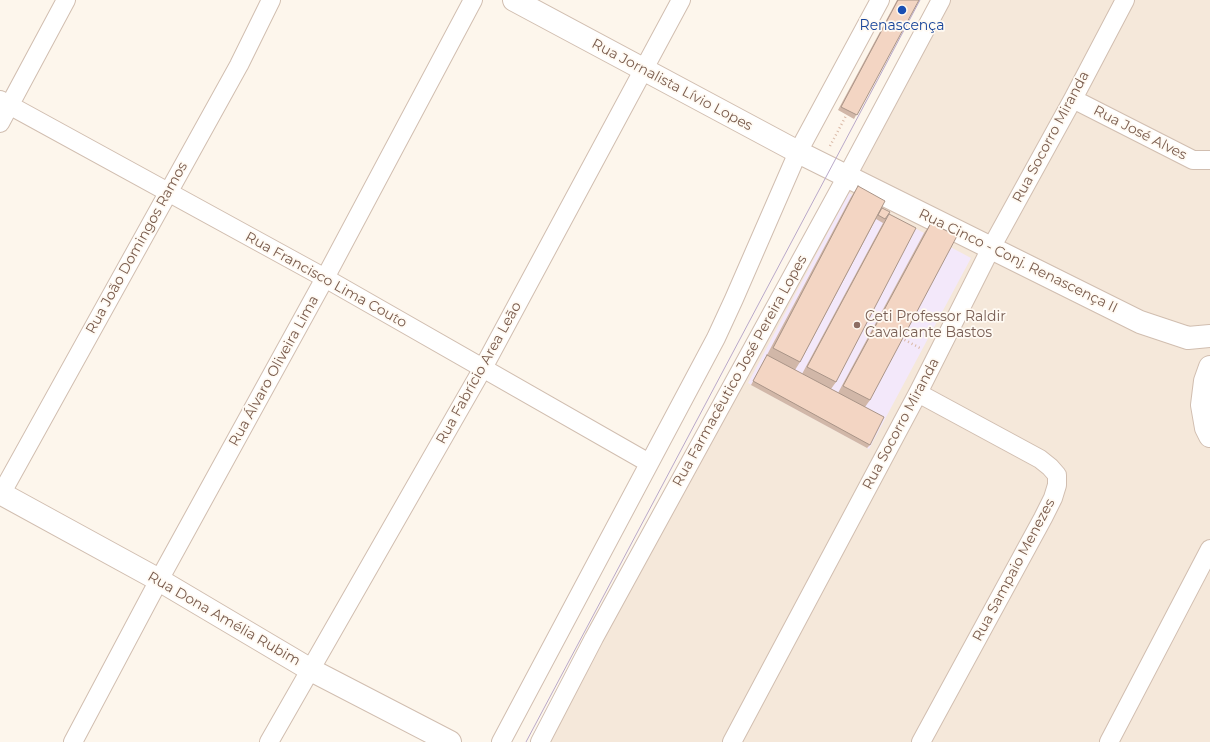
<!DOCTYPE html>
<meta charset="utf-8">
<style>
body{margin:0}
canvas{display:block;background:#fdf6ec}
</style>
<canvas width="1210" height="742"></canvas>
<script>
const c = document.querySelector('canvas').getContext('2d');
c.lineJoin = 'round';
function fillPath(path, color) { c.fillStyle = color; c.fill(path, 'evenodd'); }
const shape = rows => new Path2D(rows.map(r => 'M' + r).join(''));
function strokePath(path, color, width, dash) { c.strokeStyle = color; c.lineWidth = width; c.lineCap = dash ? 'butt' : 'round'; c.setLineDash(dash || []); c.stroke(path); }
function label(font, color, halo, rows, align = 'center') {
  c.font = font + ' Montserrat,sans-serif'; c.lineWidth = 3.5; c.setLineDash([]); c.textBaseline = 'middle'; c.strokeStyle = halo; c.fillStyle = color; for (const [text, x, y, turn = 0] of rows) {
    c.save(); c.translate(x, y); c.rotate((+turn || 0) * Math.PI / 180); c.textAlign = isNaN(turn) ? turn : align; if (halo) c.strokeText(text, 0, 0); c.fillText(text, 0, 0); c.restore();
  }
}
const residential = shape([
 [941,0,1210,0,1210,742,540,742]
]);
const education = shape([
 [849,193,971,258,869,449,748,383]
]);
const path = shape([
 [830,146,847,114],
 [901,338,920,348]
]);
const minor = shape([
 [1073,99,1193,160,1210,160],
 [0,100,325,278,649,463],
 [0,123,66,0],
 [918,393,1040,459,1050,467,1057,475,1057,485,1053,498,1043,518,921,742],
 [0,496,239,65,271,0],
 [73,742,159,580,325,278,473,0],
 [269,742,483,368,681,0],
 [501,742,716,338,734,299,798,152,880,0],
 [540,742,594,638,847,176,941,0],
 [732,742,918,393,991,248,1073,99,1125,0],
 [1109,742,1210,549]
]);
const tertiary = shape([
 [514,0,798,152,1140,322,1188,338,1210,336],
 [1210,367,1205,381,1202,405,1206,428,1210,436],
 [0,493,159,580,311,670,450,742]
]);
const tram = shape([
 [526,742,920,0]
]);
const wall = shape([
 [897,0,919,0,854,119,838,110],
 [858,186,880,211,887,217,836,382,831,389,838,393,924,233,931,223,870,400,865,407,870,445,867,448,751,385,851,197],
 [876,219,883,223,802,374,795,370,800,362]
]);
const building = shape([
 [898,0,919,0,857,115,841,107,898,0],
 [858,186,885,201,800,362,773,348,858,186],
 [882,208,890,212,885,219,878,215,882,208],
 [889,214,916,228,836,382,807,367,889,214],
 [931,223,957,236,870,400,843,386,931,223],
 [767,355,884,417,870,445,753,381,767,355]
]);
const markers = [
 [902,10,5,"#1a4fb4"],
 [857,325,4,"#8d6e63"]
];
const transitNames = [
 ["Renascença",902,26]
];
const streetNames = [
 ["Rua Jornalista Lívio Lopes",672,85,28],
 ["Rua José Alves",1140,133,27],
 ["Rua Socorro Miranda",1051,137,-62],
 ["Rua João Domingos Ramos",137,248,-61],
 ["Rua Cinco - Conj. Renascença II",1018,261,26],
 ["Rua Francisco Lima Couto",326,280,29],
 ["Rua Álvaro Oliveira Lima",274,371,-61],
 ["Rua Farmacêutico José Pereira Lopes",740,371,-61],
 ["Rua Fabrício Area Leão",479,373,-61],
 ["Rua Socorro Miranda",901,424,-62],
 ["Rua Sampaio Menezes",1014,570,-62],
 ["Rua Dona Amélia Rubim",224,619,30]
];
const educationNames = [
 ["Ceti Professor Raldir",865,317],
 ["Cavalcante Bastos",865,333]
];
fillPath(residential, '#f5e8da');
fillPath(education, '#f3e8fa');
strokePath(minor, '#d1beb0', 20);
strokePath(tertiary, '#d1beb0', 24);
strokePath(path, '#d9b8a5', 2.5, [1, 3]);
strokePath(minor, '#fff', 18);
strokePath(tertiary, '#fff', 22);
strokePath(tram, '#b9a8c9', 1);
fillPath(wall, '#d1b7a8');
fillPath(building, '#f3d5c3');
strokePath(building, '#aa9588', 1);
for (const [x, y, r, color] of markers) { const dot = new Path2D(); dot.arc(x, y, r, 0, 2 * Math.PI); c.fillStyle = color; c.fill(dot); strokePath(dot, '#fffaf3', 1.5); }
label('14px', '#164399', '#fffaf3', transitNames);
label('14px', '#7a5c4d', '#fffaf3', streetNames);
label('14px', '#785e54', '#fffaf3', educationNames, 'left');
</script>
